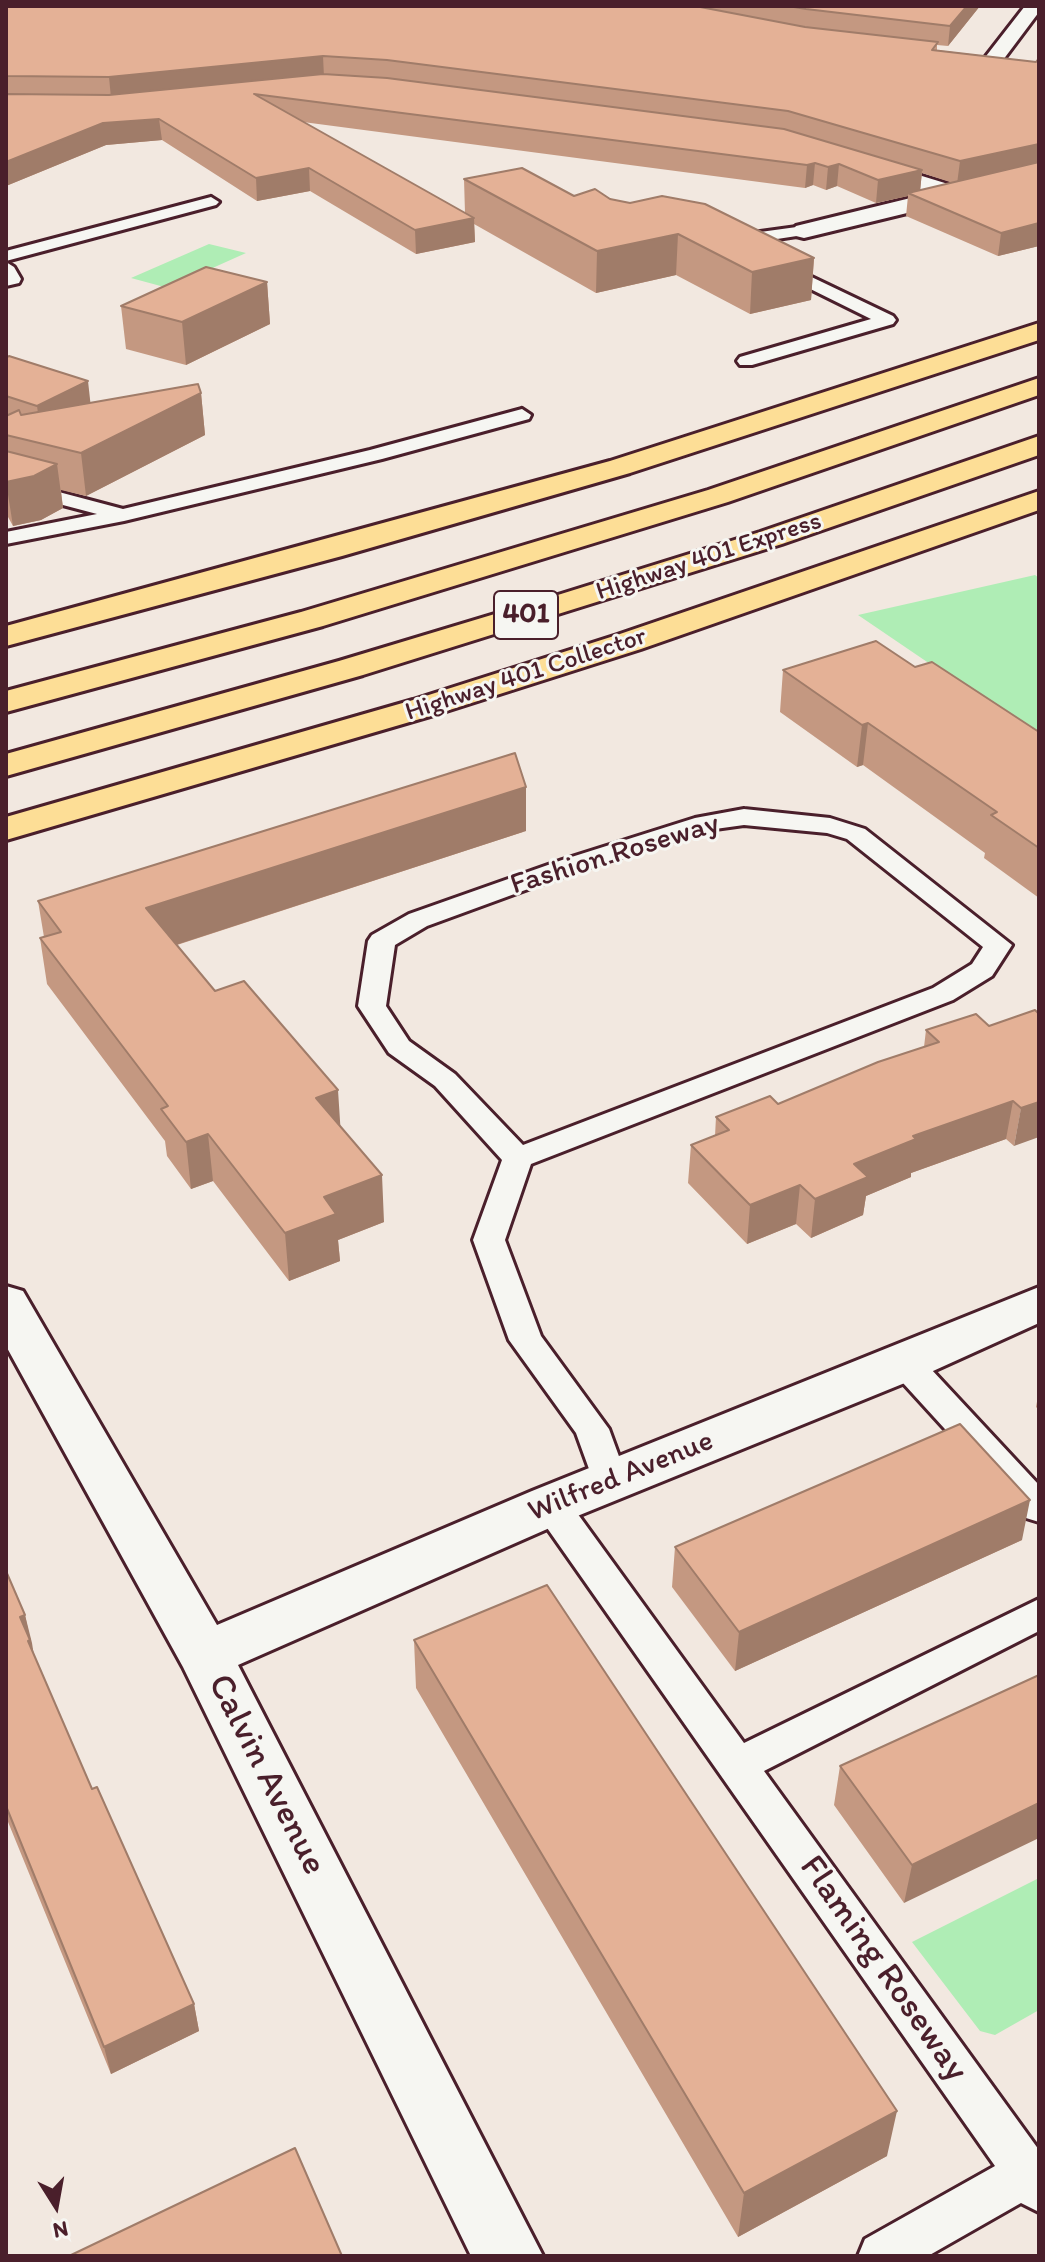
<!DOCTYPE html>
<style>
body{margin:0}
#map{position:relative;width:1045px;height:2262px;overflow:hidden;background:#f2e8e0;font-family:Itim,sans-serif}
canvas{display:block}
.frame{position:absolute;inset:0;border:8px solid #4a1f2b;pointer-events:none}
.north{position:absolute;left:16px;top:2166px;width:80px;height:80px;-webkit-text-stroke:6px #f6f6f2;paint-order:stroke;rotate:169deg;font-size:22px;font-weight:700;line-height:32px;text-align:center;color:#4a1f2b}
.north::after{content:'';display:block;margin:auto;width:28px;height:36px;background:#4a1f2b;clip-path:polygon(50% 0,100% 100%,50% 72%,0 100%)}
</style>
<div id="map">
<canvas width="1045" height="2262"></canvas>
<div class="frame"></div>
<div class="north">N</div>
</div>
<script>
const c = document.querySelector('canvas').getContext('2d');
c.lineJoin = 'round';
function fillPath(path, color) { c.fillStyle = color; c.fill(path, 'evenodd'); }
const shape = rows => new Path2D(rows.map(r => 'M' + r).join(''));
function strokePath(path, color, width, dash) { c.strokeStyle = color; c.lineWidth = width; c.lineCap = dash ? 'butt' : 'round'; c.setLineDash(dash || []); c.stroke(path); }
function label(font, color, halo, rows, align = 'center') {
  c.font = font + ' Itim,sans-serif'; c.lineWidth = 6; c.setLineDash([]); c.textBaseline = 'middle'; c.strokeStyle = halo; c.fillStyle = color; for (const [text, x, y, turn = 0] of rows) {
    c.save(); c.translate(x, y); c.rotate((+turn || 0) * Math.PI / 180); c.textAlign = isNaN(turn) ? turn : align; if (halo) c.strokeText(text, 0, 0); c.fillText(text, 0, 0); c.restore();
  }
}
const green = shape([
 [209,244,246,253,168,288,131,278],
 [1035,575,1039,578,1039,738,858,615],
 [1039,1878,1039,2010,995,2035,980,2031,912,1942]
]);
const lane = shape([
 [211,197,219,202,216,205,6,261,6,251,211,197],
 [804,226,810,228,810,234,731,246,723,241,731,236,804,226],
 [776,260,893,316,896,320,893,324,752,365,740,365,737,361,740,357,871,319,770,269,768,265,770,261,776,260],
 [6,262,14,267,21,279,19,283,6,286,6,262],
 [522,409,531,415,529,419,382,459,124,521,6,544,6,532,97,514,6,490,6,478,123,509,370,450,522,409],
 [744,809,830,818,865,829,1012,945,992,976,953,1000,531,1164,505,1240,541,1336,609,1429,628,1481,623,1491,610,1494,597,1491,576,1433,509,1340,473,1240,502,1160,435,1086,389,1053,358,1006,368,941,372,935,409,914,562,860,695,818,744,809],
 [744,825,827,833,847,839,983,947,972,964,933,988,523,1145,455,1074,409,1041,386,1006,395,945,427,926,580,870,708,830,744,825],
 [905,1351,917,1354,1039,1485,1039,1522,1026,1518,893,1372,888,1363,893,1354,905,1351],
 [551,1491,564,1495,744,1743,1039,1599,1039,1631,764,1771,1039,2150,1039,2212,1021,2203,928,2256,858,2256,865,2239,995,2166,538,1515,533,1505,538,1495,551,1491]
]);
const street = shape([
 [1025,6,1039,6,1039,12,1000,64,986,64,983,60,1025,6],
 [863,158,958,187,1039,167,1039,181,804,238,796,236,792,231,796,226,931,193,855,170,852,165,863,158],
 [6,1286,23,1291,217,1625,532,1491,1039,1287,1039,1323,922,1376,570,1519,238,1665,543,2256,471,2256,183,1667,6,1346,6,1286]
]);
const highway = shape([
 [1039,323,1039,340,630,473,342,556,6,646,6,626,610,461,1039,323],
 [1039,378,1039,395,728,502,323,626,6,712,6,691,301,612,708,490,1039,378],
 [1039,436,1039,455,782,544,363,675,6,776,6,754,339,661,561,594,760,532,1039,436],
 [1039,491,1039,510,641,649,437,714,6,840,6,817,413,700,617,635,1039,491]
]);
const wall = shape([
 [6,6,980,6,948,46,937,45,937,50,1036,62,1039,58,1039,246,998,256,906,216,908,196,876,203,837,186,826,190,813,185,805,188,303,122,465,213,464,179,574,196,610,199,814,258,811,300,750,314,676,275,596,293,474,224,475,242,416,254,310,191,257,201,162,140,106,145,6,186],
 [922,173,953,183,920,190],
 [267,282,270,324,186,365,126,349,121,306],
 [6,358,90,403,201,393,205,435,86,496,61,490,63,508,41,520,13,526,8,517,6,516],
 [915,667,1039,732,1039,898,984,858,985,853,863,765,857,767,780,712,783,670],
 [526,831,177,945,215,991,341,1127,384,1222,338,1240,340,1261,289,1281,213,1181,191,1189,167,1156,165,1141,47,984,40,938,44,937,38,901],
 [1039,1014,1014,1146,1006,1139,911,1173,911,1177,866,1196,863,1215,811,1238,796,1224,747,1244,688,1183,691,1145,715,1136,716,1117,778,1104,924,1047,926,1030,989,1026],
 [1039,1391,1039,1410,1036,1407],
 [1022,1540,735,1671,672,1587,675,1547],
 [6,1571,25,1615,33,1653,92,1789,194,2004,199,2031,111,2074,6,1817],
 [414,1640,887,2156,738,2237,416,1688],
 [1039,1675,904,1903,834,1805,840,1766]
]);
const shadedWall = shape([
 [967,6,980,6,948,46,950,26],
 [323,56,324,77,111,98,109,77],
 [159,119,162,140,106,145,6,186,6,162,103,123],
 [1039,144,1039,165,957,184,960,161],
 [815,163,813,185,805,188,807,165],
 [839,164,837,186,826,190,828,167],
 [309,168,310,191,257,201,256,178],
 [922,170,920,193,908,193,908,196,876,203,878,180],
 [474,218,475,242,416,254,415,230],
 [1039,223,1039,246,998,256,1001,233],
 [678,234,676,275,596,293,597,251],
 [814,258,811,300,750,314,752,272],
 [267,282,270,324,186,365,182,322],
 [88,381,93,426,42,443,37,406],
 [201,393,205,435,86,496,81,453],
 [57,464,63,508,41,520,13,526,6,482],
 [868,723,863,765,857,767,862,725],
 [526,787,526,831,151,953,146,908],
 [338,1090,341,1136,316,1098],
 [1013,1101,1006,1139,911,1173,911,1177,866,1196,863,1215,811,1238,815,1199,854,1164,913,1136],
 [1039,1102,1039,1137,1014,1146,1021,1108],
 [208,1134,213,1181,191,1189,186,1142],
 [382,1175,384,1222,338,1240,340,1261,289,1281,285,1233,324,1197],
 [800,1185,796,1224,747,1244,750,1205],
 [1030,1500,1022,1540,735,1671,739,1632],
 [25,1615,32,1643,36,1669,20,1617],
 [1039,1803,1039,1838,904,1903,912,1865],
 [194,2004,199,2031,111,2074,104,2047],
 [897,2111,887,2156,738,2237,744,2193]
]);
const building = shape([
 [6,6,695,6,805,27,938,42,932,50,1036,62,1039,58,1039,144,960,161,788,111,387,60,323,56,109,77,6,76,6,6],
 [788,6,967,6,950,26,806,9,788,6],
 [323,74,387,78,784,129,922,170,878,180,839,164,828,167,815,163,807,165,254,94,474,218,415,230,309,168,256,178,159,119,103,123,6,162,6,94,109,95,323,74],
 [1039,162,1039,223,1001,233,908,193,1039,162],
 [522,168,574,196,595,189,610,199,630,203,662,196,705,204,814,258,752,272,678,234,597,251,464,179,522,168],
 [206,267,267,282,182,322,121,306,206,267],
 [9,356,88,381,37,406,6,396,6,358,9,356],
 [198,384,201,393,81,453,6,435,6,416,19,410,21,415,198,384],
 [6,451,57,464,34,476,6,482,6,451],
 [876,641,915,667,932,662,1039,732,1039,848,991,815,997,812,868,723,862,725,783,670,876,641],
 [515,753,526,787,146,908,215,991,244,981,338,1090,316,1098,382,1175,324,1197,336,1214,285,1233,208,1134,186,1142,161,1109,168,1106,40,938,61,932,38,901,515,753],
 [1035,1010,1039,1014,1039,1102,1021,1108,1013,1101,913,1136,916,1139,854,1164,868,1177,815,1199,800,1185,750,1205,691,1145,729,1130,716,1117,770,1096,778,1104,878,1062,939,1042,926,1030,976,1014,989,1026,1035,1010],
 [960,1424,1030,1500,739,1632,675,1547,960,1424],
 [6,1571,25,1615,20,1617,30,1640,28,1641,92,1789,97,1787,194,2004,104,2047,6,1806,6,1571],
 [547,1585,897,2111,744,2193,414,1640,547,1585],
 [1039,1675,1039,1803,912,1865,840,1766,1039,1675],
 [295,2148,342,2256,69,2256,295,2148]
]);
const farStreetnames = [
 ["Highway 401 Express",709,557,-18],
 ["Highway 401 Collector",526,675,-18]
];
const shields = [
 [526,615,64]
];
const shieldNames = [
 ["401",526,615]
];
const streetNames = [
 ["Fashion Roseway",615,855,-17],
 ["Wilfred Avenue",621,1477,-22]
];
const nearStreetnames = [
 ["Calvin Avenue",266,1775,63],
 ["Flaming Roseway",883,1969,55]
];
fillPath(green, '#afedb5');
strokePath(lane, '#4a1f2b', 6);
strokePath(street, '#4a1f2b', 6);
strokePath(highway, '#4a1f2b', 6);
fillPath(lane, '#f6f6f2');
fillPath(street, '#f6f6f2');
fillPath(highway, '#fdde96');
fillPath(wall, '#c49881');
fillPath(shadedWall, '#a07c69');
fillPath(building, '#e4b196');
strokePath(building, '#a07c69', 2);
label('26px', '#4a1f2b', '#f6f6f2', farStreetnames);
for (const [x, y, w] of shields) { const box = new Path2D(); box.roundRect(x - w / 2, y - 24, w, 48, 6); c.fillStyle = '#f6f6f2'; c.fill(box); strokePath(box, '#4a1f2b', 2); }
label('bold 28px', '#4a1f2b', null, shieldNames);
label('30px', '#4a1f2b', '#f6f6f2', streetNames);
label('36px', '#4a1f2b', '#f6f6f2', nearStreetnames);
</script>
